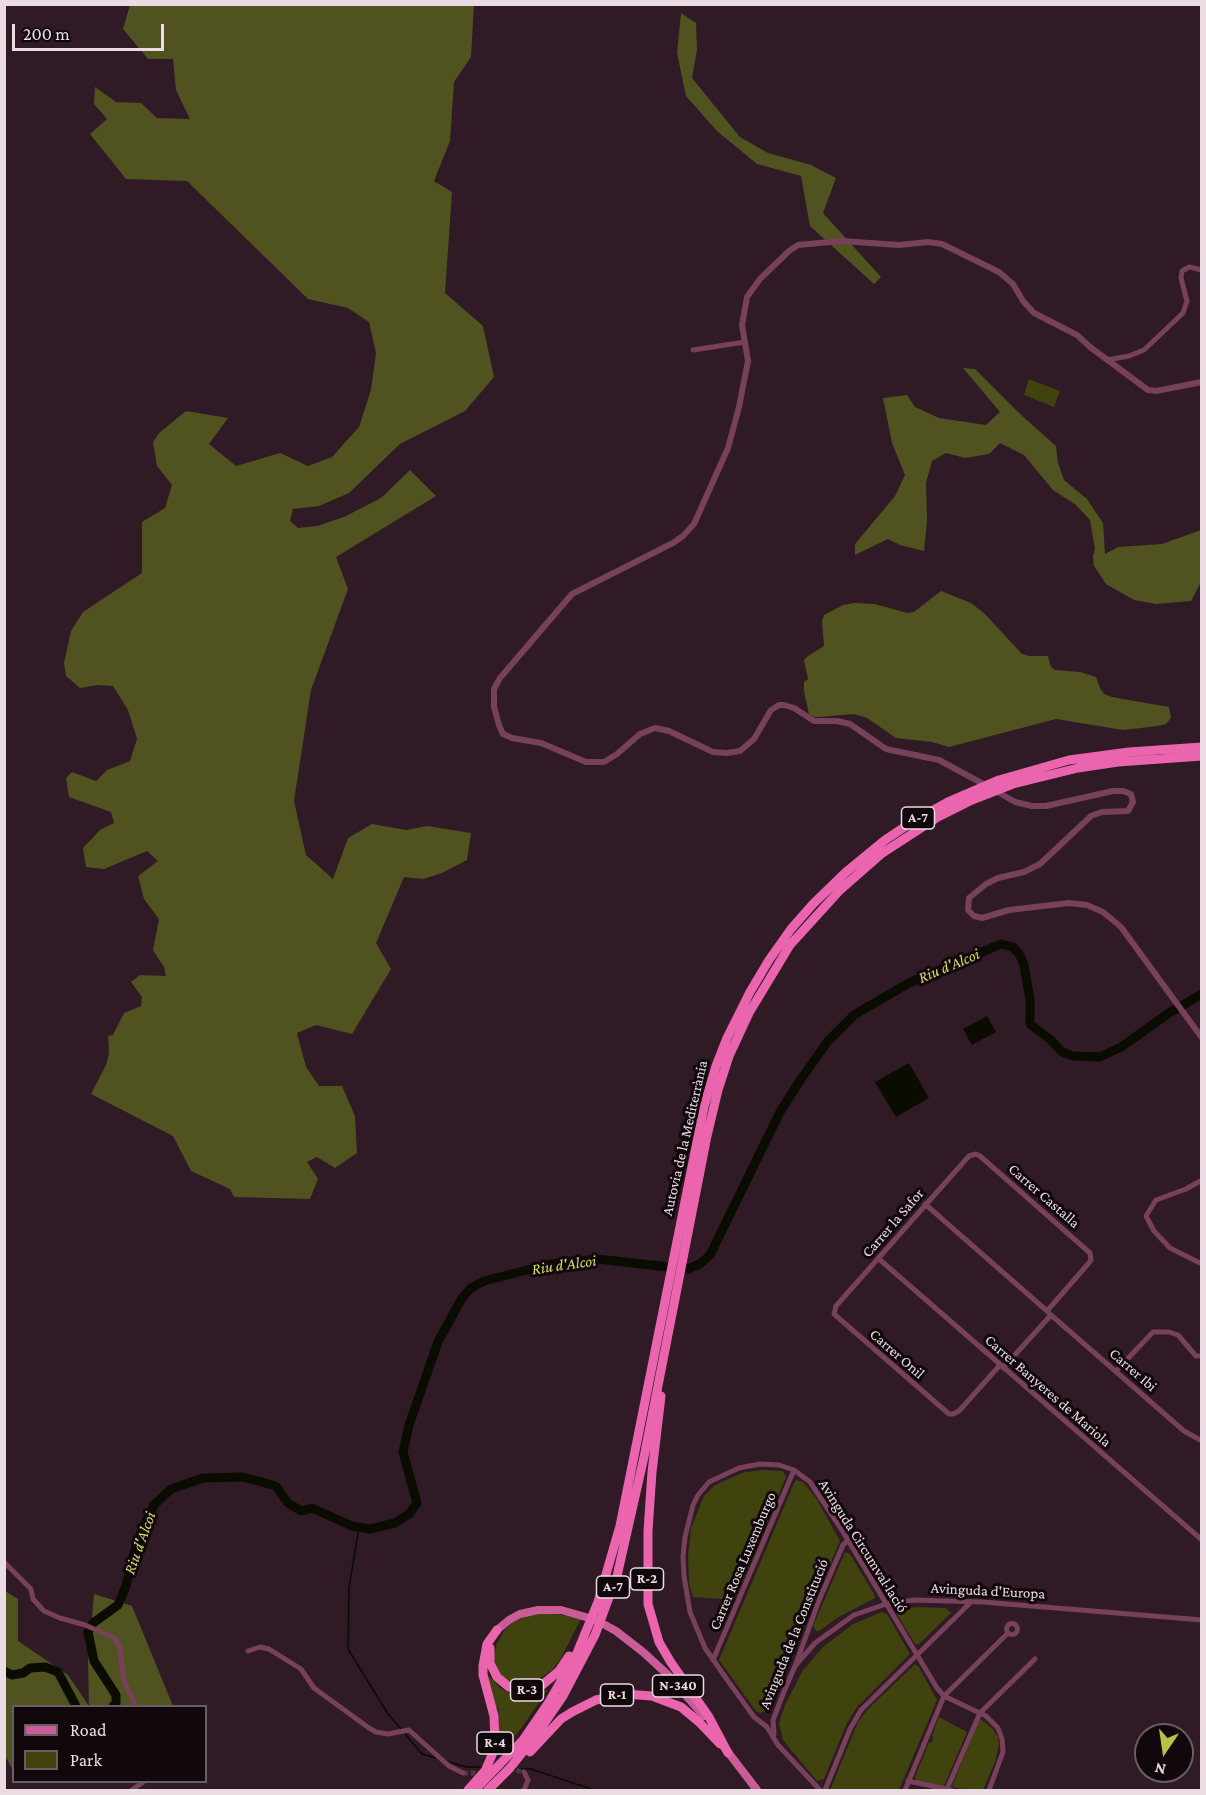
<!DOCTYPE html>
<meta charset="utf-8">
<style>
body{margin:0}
#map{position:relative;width:1206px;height:1795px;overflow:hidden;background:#2f1a25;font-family:"Crimson Pro",serif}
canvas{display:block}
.frame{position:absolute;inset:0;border:6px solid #ebdce3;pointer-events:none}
.legend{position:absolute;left:12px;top:1705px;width:195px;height:78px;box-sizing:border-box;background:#11080c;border:2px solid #685d62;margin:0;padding:8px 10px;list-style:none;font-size:18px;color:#ebdce3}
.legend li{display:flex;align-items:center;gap:12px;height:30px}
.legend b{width:30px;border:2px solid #685d62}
.north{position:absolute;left:1134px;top:1723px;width:60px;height:60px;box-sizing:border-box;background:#11080c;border:2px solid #685d62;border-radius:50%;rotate:193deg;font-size:16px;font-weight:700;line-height:24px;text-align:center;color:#ebdce3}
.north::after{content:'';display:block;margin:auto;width:21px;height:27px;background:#b9c046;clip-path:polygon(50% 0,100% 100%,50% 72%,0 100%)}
.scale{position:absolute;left:12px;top:24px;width:152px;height:27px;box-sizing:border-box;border:3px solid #ebdce3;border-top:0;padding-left:8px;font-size:18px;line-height:21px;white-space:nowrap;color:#ebdce3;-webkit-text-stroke:4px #11080c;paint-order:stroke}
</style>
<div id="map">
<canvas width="1206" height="1795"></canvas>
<div class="frame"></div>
<ul class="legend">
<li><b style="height:8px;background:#ca5c97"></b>Road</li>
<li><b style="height:16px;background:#40430d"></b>Park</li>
</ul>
<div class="north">N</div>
<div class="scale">200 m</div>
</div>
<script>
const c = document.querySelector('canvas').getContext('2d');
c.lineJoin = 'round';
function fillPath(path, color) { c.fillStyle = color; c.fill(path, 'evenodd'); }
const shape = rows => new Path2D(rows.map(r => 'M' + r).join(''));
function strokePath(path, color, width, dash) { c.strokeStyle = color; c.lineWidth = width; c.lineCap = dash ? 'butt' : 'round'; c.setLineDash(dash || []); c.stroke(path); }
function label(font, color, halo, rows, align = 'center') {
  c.font = font + ' "Crimson Pro",serif'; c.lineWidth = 6; c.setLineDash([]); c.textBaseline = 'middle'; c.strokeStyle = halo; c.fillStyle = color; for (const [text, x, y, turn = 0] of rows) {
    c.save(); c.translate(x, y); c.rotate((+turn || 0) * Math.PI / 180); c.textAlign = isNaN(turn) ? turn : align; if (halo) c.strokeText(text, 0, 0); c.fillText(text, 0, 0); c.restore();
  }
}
const green = shape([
 [1029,379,1060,391,1054,407,1024,395],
 [763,1470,783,1471,786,1477,735,1600,693,1597,689,1583,688,1556,691,1528,704,1496,715,1485,728,1479,745,1472],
 [796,1480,803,1482,816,1498,840,1541,773,1699,767,1711,760,1713,756,1711,719,1660,794,1483],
 [845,1552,850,1554,874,1594,875,1598,837,1618,819,1631,816,1631,813,1626],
 [918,1607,946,1608,951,1613,918,1645,915,1644,896,1613,899,1609],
 [882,1612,887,1614,910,1654,857,1707,846,1725,824,1779,817,1781,783,1740,779,1723,785,1705,803,1670,823,1647,853,1624],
 [552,1613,581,1619,561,1658,552,1670,534,1683,517,1685,505,1679,499,1672,494,1659,496,1645,504,1631,512,1623,528,1615],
 [915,1664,919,1667,937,1700,899,1790,830,1790,858,1722,868,1709],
 [487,1674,500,1688,513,1695,531,1696,548,1689,523,1726,499,1755,499,1715,498,1708,494,1707],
 [939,1717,967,1732,944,1786,917,1781,915,1777,929,1742,931,1743,933,1738,932,1736],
 [979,1720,982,1720,993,1729,998,1737,999,1745,995,1762,983,1790,954,1788,952,1786]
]);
const forest = shape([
 [130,5,474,5,471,57,454,82,450,141,434,181,452,192,445,293,483,326,494,377,465,411,400,444,349,493,319,506,293,509,290,521,298,528,317,526,344,517,381,498,410,470,436,496,336,557,348,589,311,690,294,801,306,855,333,879,348,838,372,824,406,830,427,826,471,833,467,860,442,873,423,879,404,877,376,943,391,969,352,1034,316,1025,297,1033,306,1067,319,1086,342,1086,355,1116,357,1153,335,1168,317,1157,307,1162,318,1179,310,1199,234,1197,230,1189,191,1171,173,1136,91,1094,106,1065,109,1054,108,1036,113,1035,124,1013,141,1006,142,997,131,982,140,975,166,976,164,967,153,950,159,919,144,899,138,876,158,861,147,851,104,869,86,867,83,848,100,830,114,823,111,812,69,797,66,778,72,772,96,781,107,770,130,761,137,739,128,710,113,686,97,685,80,688,66,676,64,663,71,631,83,612,142,573,142,522,165,508,172,485,157,466,153,442,159,433,186,411,228,418,209,444,236,466,280,453,308,466,332,457,359,427,371,390,376,353,369,322,348,308,308,299,187,181,126,179,90,134,107,119,94,104,95,87,116,102,141,103,157,118,190,119,176,90,173,59,148,59,123,29],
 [681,13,696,23,697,50,692,78,740,137,768,153,811,165,836,178,823,213,881,277,874,284,810,226,801,176,757,164,717,131,686,96,677,53],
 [963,368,975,369,1019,413,1056,446,1058,463,1064,480,1087,499,1103,523,1105,554,1118,547,1162,544,1201,530,1201,582,1191,601,1156,604,1134,600,1106,584,1094,566,1093,556,1095,549,1090,520,1076,505,1053,490,1024,455,1000,443,989,454,965,458,946,453,932,461,926,483,927,521,924,551,900,545,888,539,855,555,855,544,895,496,905,475,892,443,883,398,907,395,915,407,939,418,986,425,1000,412],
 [941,591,971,603,984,613,1022,654,1029,656,1048,656,1051,667,1055,670,1080,672,1096,677,1100,688,1104,694,1112,697,1169,707,1171,718,1166,724,1158,726,1123,730,1056,719,949,747,932,742,896,738,867,718,854,714,820,717,814,717,809,714,804,691,804,682,808,679,804,660,808,656,824,646,822,621,824,615,843,605,855,603,875,604,907,613,914,612],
 [5,1591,18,1599,18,1641,68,1675,89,1706,88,1662,94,1594,132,1606,173,1706,14,1706,13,1768,11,1767,5,1755]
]);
const water = shape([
 [987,1016,996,1032,972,1045,963,1029],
 [909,1063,929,1098,896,1117,875,1082]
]);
const stream = shape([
 [359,1527,349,1588,348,1649,388,1714,402,1730],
 [405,1734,422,1754,436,1758],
 [446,1761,467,1767,482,1767],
 [514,1769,531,1769,594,1790]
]);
const river = shape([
 [4,1671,12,1675,23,1673,30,1668,45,1667,58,1672,76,1706],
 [113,1706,116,1704,116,1695,94,1661,88,1632,93,1623,118,1605,126,1586,133,1556,144,1526,154,1505,171,1489,203,1478,243,1477,276,1486,288,1503,301,1511,312,1508,352,1526,370,1529,395,1523,409,1514,417,1503,403,1452,409,1425,438,1342,462,1298,471,1288,484,1281,551,1264,597,1259,688,1269,700,1264,710,1255,780,1112,799,1082,828,1041,854,1015,909,983,1001,944,1013,947,1020,955,1024,965,1030,1000,1030,1024,1051,1040,1062,1052,1073,1056,1100,1057,1121,1047,1169,1013,1202,994]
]);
const minorTunnel = shape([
 [494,1771,510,1769,524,1772],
 [463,1773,482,1773]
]);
const minor = shape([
 [693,350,745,342],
 [1107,360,1129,356,1144,350,1183,313,1187,301,1181,278,1182,271,1189,267,1202,270],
 [1202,1180,1186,1189,1156,1200,1146,1216,1154,1231,1170,1248,1202,1264],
 [925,1204,1047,1311],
 [879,1259,1202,1540],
 [1051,1315,1184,1431,1202,1441],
 [1000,1365,959,1411,953,1414,949,1414,834,1314,836,1306,969,1156,976,1154,980,1156,1090,1253,1091,1260,1088,1264,1047,1311,1051,1315],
 [1003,1368,1051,1315],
 [1116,1371,1153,1332,1169,1332,1178,1335,1196,1356,1202,1356],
 [4,1562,31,1589,33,1599,44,1611,60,1618,85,1625,115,1638,120,1648,124,1681,136,1706],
 '1006.5 1629a5.5 5.5 0 1 1 11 0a5.5 5.5 0 1 1-11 0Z',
 [248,1651,260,1647,269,1649,301,1669,314,1688,369,1728,376,1732,388,1734,409,1730,449,1766,463,1773],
 [713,1660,794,1470],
 [795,1666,815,1643,854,1615,886,1604,914,1600,983,1602,1202,1620],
 [774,1734,773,1720,783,1694,795,1666,820,1598,843,1545,847,1541],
 [908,1781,951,1790],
 [947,1789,980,1713,1035,1659],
 [132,1790,143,1782],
 [524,1790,528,1780,524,1772],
 [820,1790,778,1745,767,1727,754,1717,728,1681,705,1648,690,1612,684,1576,683,1556,685,1537,693,1505,698,1495,709,1482,739,1468,760,1464,779,1465,794,1470,810,1482,840,1527,937,1688,944,1696,986,1716,998,1728,1002,1739,1003,1752,989,1790],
 [825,1790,850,1729,861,1710,970,1603],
 [905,1790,944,1696,1008,1633]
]);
const tertiary = shape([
 [987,786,939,760,886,749,850,724,837,721,814,721,794,708,784,705,779,705,771,710,754,739,740,751,727,753,713,752,669,731,655,728,640,734,617,754,604,762,586,762,541,743,512,738,503,734,499,725,494,707,494,689,500,678,572,594,673,543,683,536,694,524,728,448,739,407,748,361,742,325,747,297,760,279,789,251,798,245,841,241,899,245,928,242,942,244,999,272,1013,284,1023,301,1034,313,1077,335,1090,347,1148,390,1156,391,1202,382],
 [996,791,1015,802,1032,806,1046,806,1113,791,1123,791,1131,794,1133,802,1128,811,1102,812,1091,816,1040,864,1024,872,998,878,986,884,969,898,968,910,974,916,982,918,1009,910,1069,903,1087,905,1103,912,1121,927,1202,1038]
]);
const primary = shape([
 [497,1630,509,1620,520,1614,538,1610,561,1610,596,1620,616,1631,643,1652,668,1675,704,1716],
 [724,1747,757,1790]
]);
const motorway = shape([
 [661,1396,652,1472,648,1531,648,1604,659,1642,670,1661,709,1717,728,1753],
 [490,1648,490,1663,497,1677,509,1687,519,1690,535,1689,541,1686,559,1671,569,1656],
 [530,1752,561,1719,572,1712,596,1700,625,1694,652,1696,681,1707,699,1722,720,1744],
 [468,1790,485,1771,492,1755,495,1742,494,1716,483,1675,483,1666,487,1644,497,1630],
 [475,1790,523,1740,549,1702,577,1653,598,1602,620,1526,704,1107,716,1066,727,1038,750,992,769,960,791,929,813,904,846,872,885,840,912,822,948,802,999,780,1069,760,1129,752,1202,747],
 [488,1790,510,1768,537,1734,563,1696,595,1635,617,1576,644,1457,707,1136,718,1090,729,1056,749,1013,790,945,840,890,881,854,938,817,972,800,1013,784,1078,768,1118,762,1202,756]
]);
const shields = [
 [918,818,33],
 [647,1579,33],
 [613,1587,33],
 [678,1686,51],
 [527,1690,33],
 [617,1695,33],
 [495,1743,36]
];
const shieldNames = [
 ["A-7",918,818],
 ["R-2",647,1579],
 ["A-7",613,1587],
 ["N-340",678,1686],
 ["R-3",527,1690],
 ["R-1",617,1695],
 ["R-4",495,1743]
];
const streetNames = [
 ["Autovia de la Mediterrània",685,1138,-77],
 ["Carrer Castalla",1044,1196,41],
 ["Carrer la Safor",893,1223,-49],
 ["Carrer Onil",897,1354,41],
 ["Carrer Ibi",1133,1370,41],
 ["Carrer Banyeres de Mariola",1048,1391,41],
 ["Avinguda Circumval·lació",863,1546,58],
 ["Carrer Rosa Luxemburgo",743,1561,-67],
 ["Avinguda d'Europa",988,1591,3],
 ["Avinguda de la Constitució",794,1634,-68]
];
const waterNames = [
 ["Riu d'Alcoi",949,966,-23],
 ["Riu d'Alcoi",564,1265,-8],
 ["Riu d'Alcoi",140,1543,-70]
];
fillPath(green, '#40430d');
fillPath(forest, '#50531f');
fillPath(water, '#0b0c00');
strokePath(stream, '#0b0c00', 1.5);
strokePath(river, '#0b0c00', 9);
strokePath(minorTunnel, '#4b3742', 5, [5, 2.5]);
strokePath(minor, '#77415c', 5);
strokePath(tertiary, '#77415c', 6);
strokePath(primary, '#ca5c97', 8);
strokePath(motorway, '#eb65ae', 9);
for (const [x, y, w] of shields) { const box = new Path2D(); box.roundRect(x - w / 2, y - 11, w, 22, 4.5); c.fillStyle = '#11080c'; c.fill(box); strokePath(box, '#ebdce3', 1.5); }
label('bold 14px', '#ebdce3', null, shieldNames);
label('15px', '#ebdce3', '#11080c', streetNames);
label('italic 16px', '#d7df5d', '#11080c', waterNames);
</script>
